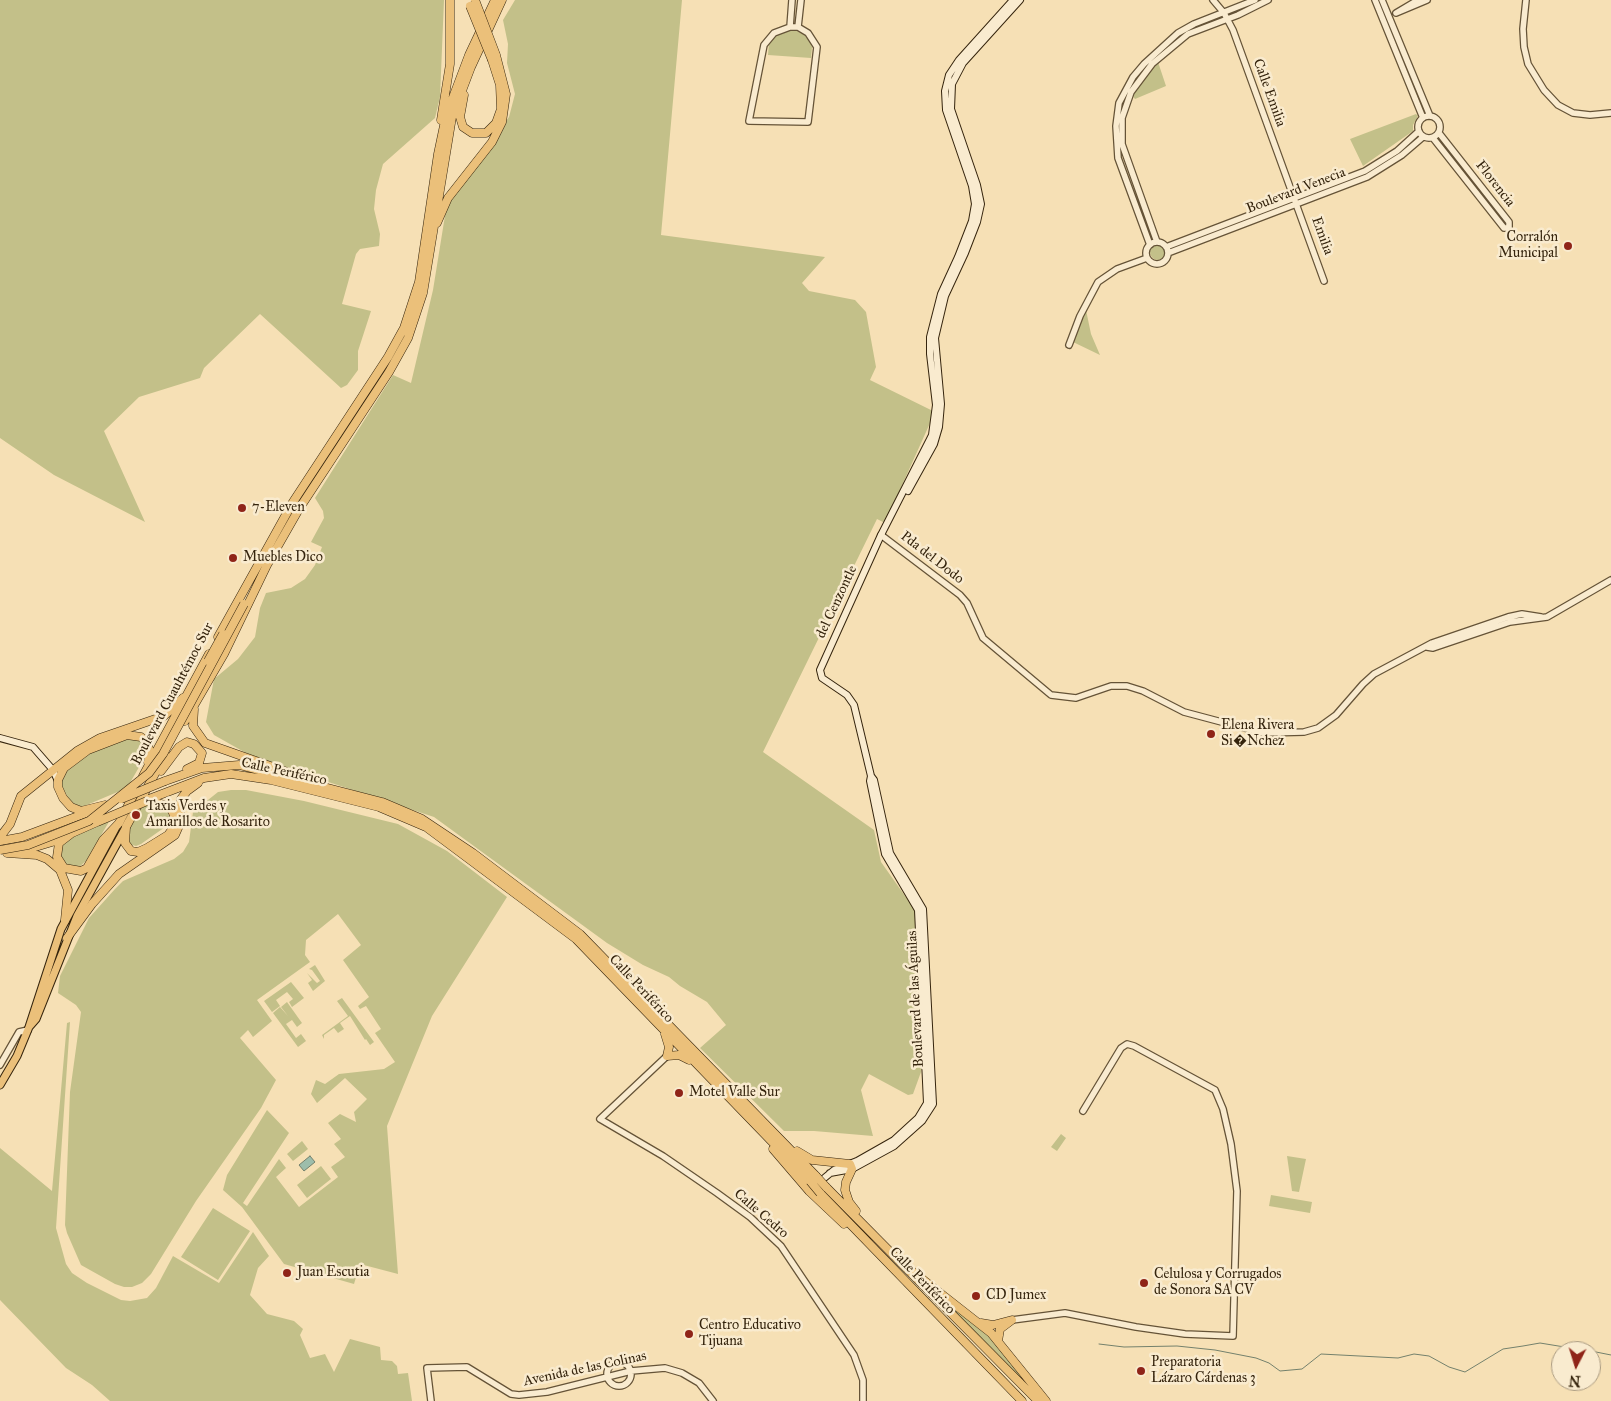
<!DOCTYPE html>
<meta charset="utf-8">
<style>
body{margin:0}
#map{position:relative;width:1611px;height:1401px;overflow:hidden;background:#f6e0b5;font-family:"IM FELL Great Primer",serif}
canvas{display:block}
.north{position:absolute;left:1551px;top:1341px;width:50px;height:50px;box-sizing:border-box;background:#f9ebcf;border:1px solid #ab9b81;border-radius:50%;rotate:185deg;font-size:14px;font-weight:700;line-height:20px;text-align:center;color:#35240d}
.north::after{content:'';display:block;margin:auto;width:18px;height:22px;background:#8f2418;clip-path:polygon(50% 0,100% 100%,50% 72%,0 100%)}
</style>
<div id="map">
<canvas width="1611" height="1401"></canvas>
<div class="north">N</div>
</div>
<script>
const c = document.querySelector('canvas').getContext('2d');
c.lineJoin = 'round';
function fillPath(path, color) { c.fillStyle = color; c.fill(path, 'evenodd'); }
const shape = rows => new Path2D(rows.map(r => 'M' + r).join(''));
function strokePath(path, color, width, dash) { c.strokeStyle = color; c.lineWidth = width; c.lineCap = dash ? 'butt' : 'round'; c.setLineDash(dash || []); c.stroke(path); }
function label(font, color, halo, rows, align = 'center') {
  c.font = font + ' "IM FELL Great Primer",serif'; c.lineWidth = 5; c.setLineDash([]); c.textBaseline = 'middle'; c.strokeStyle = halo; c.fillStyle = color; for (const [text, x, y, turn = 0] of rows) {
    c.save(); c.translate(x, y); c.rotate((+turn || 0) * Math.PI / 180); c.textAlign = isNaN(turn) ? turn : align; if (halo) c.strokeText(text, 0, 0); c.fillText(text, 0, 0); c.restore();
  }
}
const green = shape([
 [0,0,444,0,440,97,435,118,383,164,376,190,374,209,380,234,379,246,360,249,356,254,342,304,371,311,358,351,358,370,347,385,341,388,260,314,204,368,200,378,139,397,104,431,145,522,54,475,0,438],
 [515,0,682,0,661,235,825,257,802,283,809,291,855,300,866,312,876,367,870,380,935,412,885,523,877,519,763,752,874,830,881,862,915,910,921,1072,913,1094,908,1095,869,1074,861,1090,873,1136,814,1131,784,1131,700,1048,726,1025,707,1002,680,986,669,977,643,965,607,943,434,817,253,757,214,735,206,722,214,679,238,659,255,637,260,608,266,593,291,588,305,579,315,565,322,547,311,542,324,518,323,511,315,498,393,375,411,383,433,290,448,197,509,117,515,94,507,63,508,44,503,20],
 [789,30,797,31,808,37,812,47,811,58,768,55,769,42,775,36],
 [1158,62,1166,86,1135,99,1132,95,1139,81],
 [1416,114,1418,116,1413,125,1413,131,1363,166,1350,139],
 '1150 252a8 8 0 1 1 16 0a8 8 0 1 1-16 0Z',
 [1086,310,1091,334,1100,355,1073,342],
 [128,737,140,739,147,747,146,755,127,788,82,807,71,802,62,787,61,780,63,773,84,755],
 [231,790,246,790,304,801,398,824,447,851,507,897,432,1016,387,1126,398,1274,360,1264,354,1284,284,1264,242,1207,223,1190,227,1175,267,1110,289,1133,243,1203,247,1206,279,1159,286,1168,276,1177,299,1207,338,1177,331,1167,345,1157,334,1144,341,1139,328,1123,340,1114,356,1122,354,1112,367,1099,345,1078,317,1103,311,1094,316,1080,325,1084,339,1074,384,1069,395,1062,375,1033,381,1029,366,1006,360,1009,358,1006,369,997,343,960,361,945,338,914,306,940,305,955,310,962,257,1000,272,1021,253,1037,248,1030,240,1038,276,1080,261,1108,196,1201,151,1274,142,1283,132,1287,124,1287,115,1284,81,1265,67,1233,65,1225,70,1092,81,1012,76,1005,58,993,60,976,89,918,115,889,123,881,174,859,183,852,189,842,193,812,218,792],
 [150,804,158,804,167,810,170,819,168,825,141,844,136,846,129,844,127,834,139,809],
 [110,820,86,861,78,868,68,867,58,856,60,846,72,835],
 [315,965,325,981,313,991,308,983,312,980,307,973,317,983,320,981,312,970,309,969],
 [291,982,304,998,292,1007,289,1002,293,999,287,992,276,1000,280,1006,272,1012,264,1001],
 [342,998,374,1042,370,1045,366,1039,365,1040,350,1016,340,1023,344,1029,338,1033,334,1028,324,1035,324,1039,322,1035,348,1016,337,1001],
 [287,1002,302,1023,297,1027,292,1020,286,1024,296,1038,301,1034,306,1041,298,1047,273,1013,280,1007,288,1016,281,1007],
 [70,1022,56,1228,66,1264,72,1273,87,1283,121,1300,130,1301,147,1298,156,1288,173,1256,219,1283,253,1232,269,1256,258,1268,250,1295,267,1314,294,1321,303,1329,300,1335,310,1358,325,1354,334,1372,350,1339,380,1347,381,1360,392,1361,397,1366,398,1374,408,1373,412,1401,110,1401,92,1385,66,1368,0,1300,0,1148,52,1191,67,1023],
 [1061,1134,1066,1138,1057,1151,1051,1147],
 [302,1141,308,1149,293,1161,287,1154],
 [1287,1156,1306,1159,1299,1192,1292,1191],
 [321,1166,331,1179,307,1198,297,1185],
 [1271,1195,1312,1202,1310,1213,1269,1206],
 [213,1208,250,1231,218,1280,181,1257],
 [915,1275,994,1341,1043,1401]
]);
const water = shape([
 [310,1156,315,1162,304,1171,299,1165,310,1156]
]);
const stream = shape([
 [1099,1344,1124,1347,1177,1346,1215,1350,1256,1358,1269,1363,1280,1371,1302,1369,1321,1354,1398,1358,1414,1354,1429,1356,1449,1367,1465,1372,1503,1349,1523,1346,1540,1343,1589,1351],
 [1591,1351,1611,1355]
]);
const tertiary = shape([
 [1213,0,1224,13,1233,30,1324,281],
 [1375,0,1423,118],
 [1382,0,1430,116],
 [1418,0,1396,13,1427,0],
 [1526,0,1523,29,1524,47,1528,64,1544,90,1558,105,1573,113,1590,115,1611,113],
 [790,27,798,27,808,33,817,47,808,122,749,121,764,45,774,33,790,27],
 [790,27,792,0],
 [798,27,801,0],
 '1418 127a11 11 0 1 1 22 0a11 11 0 1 1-22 0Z',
 [1433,138,1504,228,1509,228,1509,222,1439,133],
 '1146 253a11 11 0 1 1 22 0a11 11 0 1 1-22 0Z',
 [1157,242,1122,144,1122,118,1131,92,1152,64,1188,34,1238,15,1268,0],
 [1150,245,1118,158,1116,126,1119,103,1133,77,1144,64,1178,33,1194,24,1255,0],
 [1166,247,1365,171,1397,151,1419,131],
 [1168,253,1367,177,1402,155,1423,137],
 [1069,345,1080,316,1098,282,1117,269,1147,258],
 [881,535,960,595,967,603,983,638,1051,695,1076,698,1111,686,1127,686,1143,691,1184,712,1263,733,1304,732,1318,728,1336,715,1363,684,1374,674,1432,643,1508,617,1522,614,1541,617],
 [1427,647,1433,648,1510,622,1547,617,1611,580],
 [667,1056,600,1119,663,1156,717,1193,750,1217,781,1246,854,1355,863,1380,863,1401],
 [0,1065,19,1032,28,1030],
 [1012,1320,1065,1313,1136,1327,1185,1334,1233,1336,1237,1191,1231,1144,1223,1109,1215,1090,1134,1046,1127,1044,1121,1048,1083,1111],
 '607 1374a12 12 0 1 1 24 0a12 12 0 1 1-24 0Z',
 [431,1401,427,1368,467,1367,511,1394,519,1395,547,1392,631,1371,665,1368,682,1373,699,1383,713,1401]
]);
const secondary = shape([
 [908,491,934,444,939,427,941,404,935,338,945,296,965,253,977,222,981,204,977,185,951,109,952,84,963,63,1020,0],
 [0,738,33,747,53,770,58,781],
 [830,1173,852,1169,894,1146,922,1121,933,1104,923,909,890,853,874,780,871,776,854,705,847,695,822,678,820,670,881,535,932,435,936,405,930,354,930,337,941,294,958,257,972,221,975,204,972,186,946,110,945,91,949,75,959,60,1013,0],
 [811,1189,834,1170,857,1161,894,1140,918,1118,927,1103,918,910,885,854,870,781,871,776]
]);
const primary = shape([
 [29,1027,61,929,115,829],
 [0,1085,17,1056,29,1027,36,1019,77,916,126,827]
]);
const trunk = shape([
 [464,95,460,117,463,127,472,133,486,133,496,123,501,109,500,85,492,60],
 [441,120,450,64,450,0],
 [437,223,448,198,492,142,502,122,506,94,496,55],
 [218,637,293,502,388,357,404,328,419,282,438,154,446,116,469,55,495,0],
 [194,709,193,726,205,743,290,773],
 [185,721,224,654,267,565,299,509,389,372,408,338,423,293,452,117,471,67,502,0],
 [161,771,179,747,187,742,194,744,202,753,199,763,187,769],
 [143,776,209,654],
 [165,781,202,768,239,765,382,802,422,819,473,853,580,934,816,1176],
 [149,799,204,778,231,774,271,780,379,807,426,827,576,939,810,1181],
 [149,800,170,807,174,815,173,828,168,835,147,848,138,852,131,851,125,843,126,827,165,755],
 [105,805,81,811,71,807,63,798,58,787,58,780,64,768,88,750,127,735,141,737,145,740,150,751,148,762],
 [72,833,59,843,57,857,64,868,81,871,87,868,103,840,119,823,136,790],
 [0,837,10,824,21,796,77,751,100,738,164,716,183,698],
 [0,841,22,837,89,812],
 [22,851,52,842,97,822],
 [7,853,37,855,47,859,60,870,68,890,65,920],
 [67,938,92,904,119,874,175,835,179,826,181,799,187,791,198,783],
 [665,1034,669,1047,667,1056,679,1055,689,1060],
 [773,1149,809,1191,844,1224],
 [797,1151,812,1160,850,1164,852,1169,846,1182,845,1190,849,1202,856,1211],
 [826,1187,1038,1401],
 [820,1193,1022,1401],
 [912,1271,991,1333,1046,1401],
 [981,1323,993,1325,1012,1320,1000,1329,998,1341]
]);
const trunkBridge = shape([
 [475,0,496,55],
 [470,6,492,60],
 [208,661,223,634],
 [121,799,165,781],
 [97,822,147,801],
 [0,850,28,845,89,821,149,773,163,754,244,604],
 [816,1176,826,1187],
 [810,1181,820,1193]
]);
const markers = [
 [1568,246,5,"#8f2418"],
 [242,508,5,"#8f2418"],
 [233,558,5,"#8f2418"],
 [1211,734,5,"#8f2418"],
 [136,815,5,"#8f2418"],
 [679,1093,5,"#8f2418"],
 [287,1273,5,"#8f2418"],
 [1144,1283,5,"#8f2418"],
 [976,1296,5,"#8f2418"],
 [689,1334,5,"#8f2418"],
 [1141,1371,5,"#8f2418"]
];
const streetNames = [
 ["Calle Emilia",1269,93,70],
 ["Florencia",1495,184,52],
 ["Boulevard Venecia",1296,191,-21],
 ["Emilia",1322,236,70],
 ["Pda del Dodo",932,558,38],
 ["del Cenzontle",837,602,-65],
 ["Boulevard Cuauhtémoc Sur",173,694,-62],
 ["Calle Periférico",284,772,12],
 ["Calle Periférico",641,989,47],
 ["Boulevard de las Águilas",916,999,-93],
 ["Calle Cedro",761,1214,41],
 ["Calle Periférico",922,1281,46],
 ["Avenida de las Colinas",585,1369,-12]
];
const poiNames = [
 ["Corralón",1558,238,"right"],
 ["Municipal",1558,254,"right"],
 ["7-Eleven",252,508],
 ["Muebles Dico",243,558],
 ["Elena Rivera",1221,726],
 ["Si�Nchez",1221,742],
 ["Taxis Verdes y",146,807],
 ["Amarillos de Rosarito",146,823],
 ["Motel Valle Sur",689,1093],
 ["Juan Escutia",297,1273],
 ["Celulosa y Corrugados",1154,1275],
 ["de Sonora SA CV",1154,1291],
 ["CD Jumex",986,1296],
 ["Centro Educativo",699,1326],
 ["Tijuana",699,1342],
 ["Preparatoria",1151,1363],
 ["Lázaro Cárdenas 3",1151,1379]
];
fillPath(green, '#c3c089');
fillPath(water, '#9dbdab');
strokePath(water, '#73806c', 1);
strokePath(stream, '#73806c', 1);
strokePath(tertiary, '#655337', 8);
strokePath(secondary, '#35240d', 8);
strokePath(primary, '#35240d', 9);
strokePath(trunk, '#35240d', 9);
strokePath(tertiary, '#f9ebcf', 5.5);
strokePath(secondary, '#f9ebcf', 6);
strokePath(primary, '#ebc07a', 7);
strokePath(trunk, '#ebc07a', 8);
strokePath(trunkBridge, '#35240d', 9, []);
strokePath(trunkBridge, '#ebc07a', 8);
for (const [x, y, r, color] of markers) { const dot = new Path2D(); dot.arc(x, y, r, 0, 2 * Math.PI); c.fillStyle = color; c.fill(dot); strokePath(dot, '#f9ebcf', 2); }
label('14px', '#35240d', '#f9ebcf', streetNames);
label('14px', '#35240d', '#f9ebcf', poiNames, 'left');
</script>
